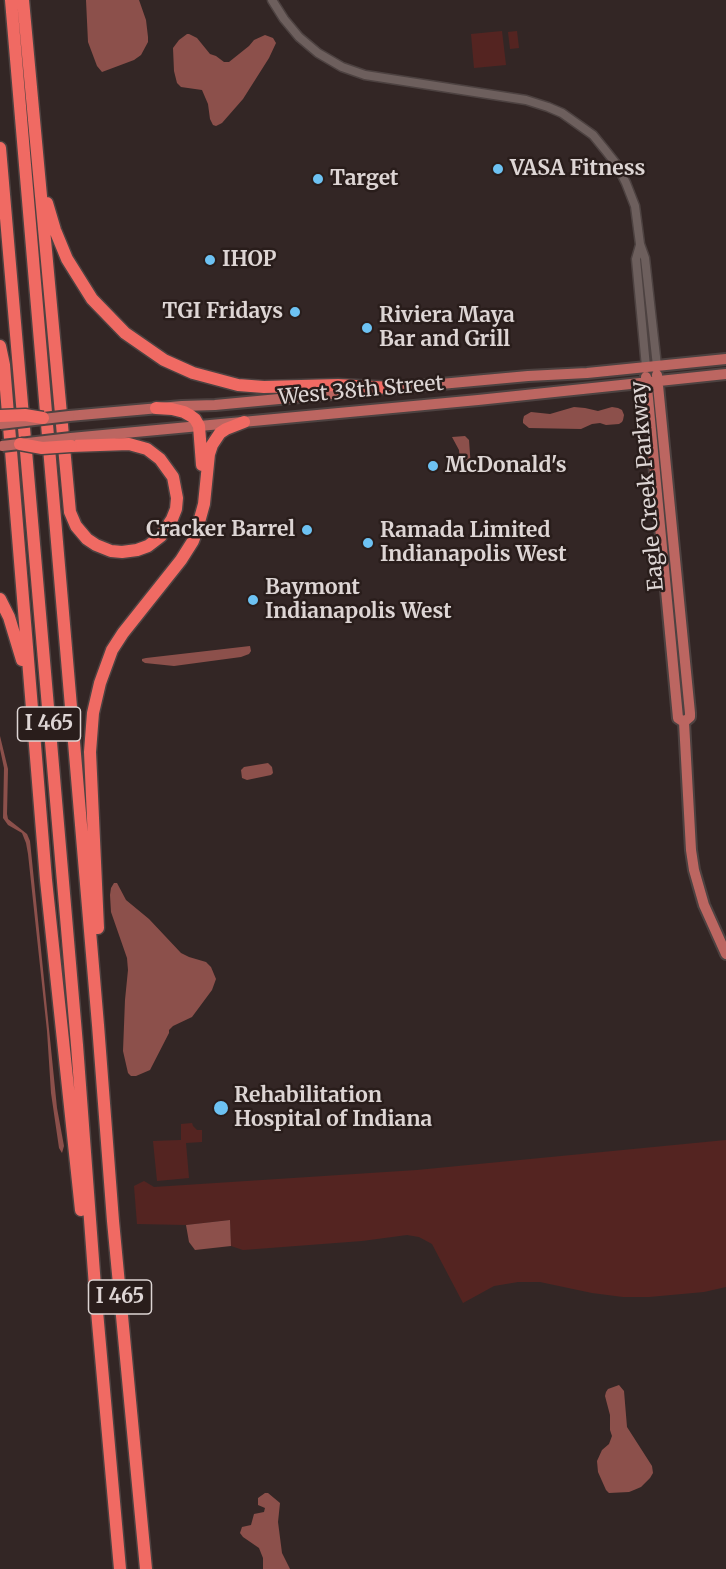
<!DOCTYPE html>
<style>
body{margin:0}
canvas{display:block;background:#332625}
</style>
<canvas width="726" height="1569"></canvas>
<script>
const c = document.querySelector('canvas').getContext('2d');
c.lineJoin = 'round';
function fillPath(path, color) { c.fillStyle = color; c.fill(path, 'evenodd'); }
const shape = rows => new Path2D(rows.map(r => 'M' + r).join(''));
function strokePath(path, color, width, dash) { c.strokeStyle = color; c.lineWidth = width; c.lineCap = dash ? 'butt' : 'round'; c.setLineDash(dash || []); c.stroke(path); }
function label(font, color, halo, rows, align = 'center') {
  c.font = font + ' Merriweather,serif'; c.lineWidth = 5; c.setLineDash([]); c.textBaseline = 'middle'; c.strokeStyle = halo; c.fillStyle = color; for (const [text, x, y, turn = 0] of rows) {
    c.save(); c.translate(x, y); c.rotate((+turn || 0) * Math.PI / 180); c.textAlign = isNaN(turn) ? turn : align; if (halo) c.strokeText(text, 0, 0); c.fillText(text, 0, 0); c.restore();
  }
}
const green = shape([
 [502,31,506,65,474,68,471,34],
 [517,31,519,48,510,49,508,32],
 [192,1123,193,1126,197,1130,202,1130,202,1142,186,1143,189,1178,157,1181,153,1141,181,1140,181,1124],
 [726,1140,726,1287,704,1292,649,1297,623,1297,592,1293,540,1282,518,1282,494,1286,463,1303,432,1244,419,1237,407,1235,362,1241,243,1250,231,1246,230,1220,186,1225,137,1224,134,1186,144,1181,154,1187,417,1170]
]);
const water = shape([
 [86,0,139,0,146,20,148,37,148,42,141,55,134,60,102,72,97,66,88,42],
 [187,34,189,34,197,38,210,54,216,56,224,62,229,62,249,46,254,40,265,35,273,38,276,43,269,58,243,99,222,123,216,126,213,125,210,119,208,104,202,90,181,87,177,83,174,71,173,48,179,40],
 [574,407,585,408,598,411,612,407,618,408,622,410,624,415,623,420,622,422,619,424,606,425,600,423,592,424,581,429,529,428,523,423,523,420,524,416,531,412,550,414],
 [465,436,469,440,471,468,470,473,464,474,461,471,459,450,452,437],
 [250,646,251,651,249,654,241,657,174,666,145,663,142,661,142,659,146,658],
 [0,736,8,769,7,814,8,819,27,834,30,841,57,1108,64,1146,62,1153,59,1148,51,1093,47,1031,28,854,26,843,22,833,8,825,3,818,4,768,0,749],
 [268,763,272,767,273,773,271,775,247,780,242,778,241,770,244,767],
 [114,883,117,883,126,900,149,919,181,953,189,957,206,962,211,967,216,979,212,990,192,1017,173,1026,169,1030,169,1033,150,1070,136,1076,131,1076,128,1073,123,1051,125,1000,128,970,127,958,111,912,110,895,111,888],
 [230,1220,231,1246,195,1250,189,1242,186,1225],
 [619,1385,624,1391,627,1427,652,1466,653,1473,650,1478,641,1487,634,1490,629,1492,609,1493,606,1490,598,1472,597,1461,602,1450,609,1444,612,1436,610,1430,610,1415,605,1396,606,1392,608,1389],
 [265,1493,268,1493,280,1503,278,1522,282,1553,290,1569,263,1569,263,1558,259,1548,243,1537,240,1533,242,1527,251,1525,254,1514,264,1512,265,1508,258,1505,258,1498]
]);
const minor = shape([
 [272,0,284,19,299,37,318,53,342,67,365,75,526,100,548,107,562,113,593,135,606,151,617,165,626,183,635,206,640,244,645,258,657,366],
 [640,245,636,259,646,367]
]);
const major = shape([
 [657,375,690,713,690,717,684,722],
 [646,377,678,718,684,722,691,850,694,870,704,905,726,954],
 [386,389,528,376,587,373,726,359],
 [69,416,182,406,215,405,364,391],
 [71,438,478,400,726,374]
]);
const highway = shape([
 [11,0,98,1025,113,1221,146,1569],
 [23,0,70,512,76,526,87,539,96,545,111,551,122,552,137,550,148,546,161,536,172,519,176,509,177,498,173,477,160,459,147,449,129,444,71,446],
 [0,148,77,1045,96,1300,120,1569],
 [47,203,55,230,67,259,92,299,125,333,164,360,193,373,238,385,264,387,338,385,392,388],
 [0,346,4,365,46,880,81,1210],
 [156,408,172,409,184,412,191,416,195,419,199,426,202,465],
 [0,599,9,617,22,660],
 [98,928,90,752,93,713,100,683,112,650,123,633,181,560,193,541,196,533,204,504,209,454,212,445,220,433,226,429,244,422]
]);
const majorBridge = shape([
 [0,424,69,416],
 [2,446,71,438]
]);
const highwayBridge = shape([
 [0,416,25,415,43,418],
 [20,444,42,448,71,446]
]);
const markers = [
 [498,169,6,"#6dc2f3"],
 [318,179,6,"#6dc2f3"],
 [210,260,6,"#6dc2f3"],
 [295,312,6,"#6dc2f3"],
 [367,328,6,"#6dc2f3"],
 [433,466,6,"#6dc2f3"],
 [307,530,6,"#6dc2f3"],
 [368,543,6,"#6dc2f3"],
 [253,600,6,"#6dc2f3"],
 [221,1108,8,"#6dc2f3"]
];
const shields = [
 [49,724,63],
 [120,1297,63]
];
const shieldNames = [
 ["I 465",49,724],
 ["I 465",120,1297]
];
const poiNames = [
 ["VASA Fitness",510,169],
 ["Target",330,179],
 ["IHOP",222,260],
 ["TGI Fridays",283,312,"right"],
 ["Riviera Maya",379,316],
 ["Bar and Grill",379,340],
 ["McDonald's",445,466],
 ["Cracker Barrel",295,530,"right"],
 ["Ramada Limited",380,531],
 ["Indianapolis West",380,555],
 ["Baymont",265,588],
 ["Indianapolis West",265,612],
 ["Rehabilitation",234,1096],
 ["Hospital of Indiana",234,1120]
];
const streetNames = [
 ["West 38th Street",361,391,-5],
 ["Eagle Creek Parkway",648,486,-95]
];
fillPath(green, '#542421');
fillPath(water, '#8c504b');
strokePath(minor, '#4d4241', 11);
strokePath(major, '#4d4241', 14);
strokePath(highway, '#4d4241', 15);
strokePath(minor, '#6d5f5d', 8);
strokePath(major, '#bc6661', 10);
strokePath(highway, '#f06a63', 12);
strokePath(majorBridge, '#4d4241', 14, []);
strokePath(highwayBridge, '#4d4241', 15, []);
strokePath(majorBridge, '#bc6661', 10);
strokePath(highwayBridge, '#f06a63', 12);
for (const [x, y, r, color] of markers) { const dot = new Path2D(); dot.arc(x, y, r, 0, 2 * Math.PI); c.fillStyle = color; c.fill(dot); strokePath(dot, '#291d1b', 2); }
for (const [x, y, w] of shields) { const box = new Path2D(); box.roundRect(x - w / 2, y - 17, w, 34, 4.5); c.fillStyle = '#291d1b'; c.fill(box); strokePath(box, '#ddd5d4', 1.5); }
label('bold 20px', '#ddd5d4', null, shieldNames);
label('bold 21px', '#ddd5d4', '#291d1b', poiNames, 'left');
label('21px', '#ddd5d4', '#291d1b', streetNames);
</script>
